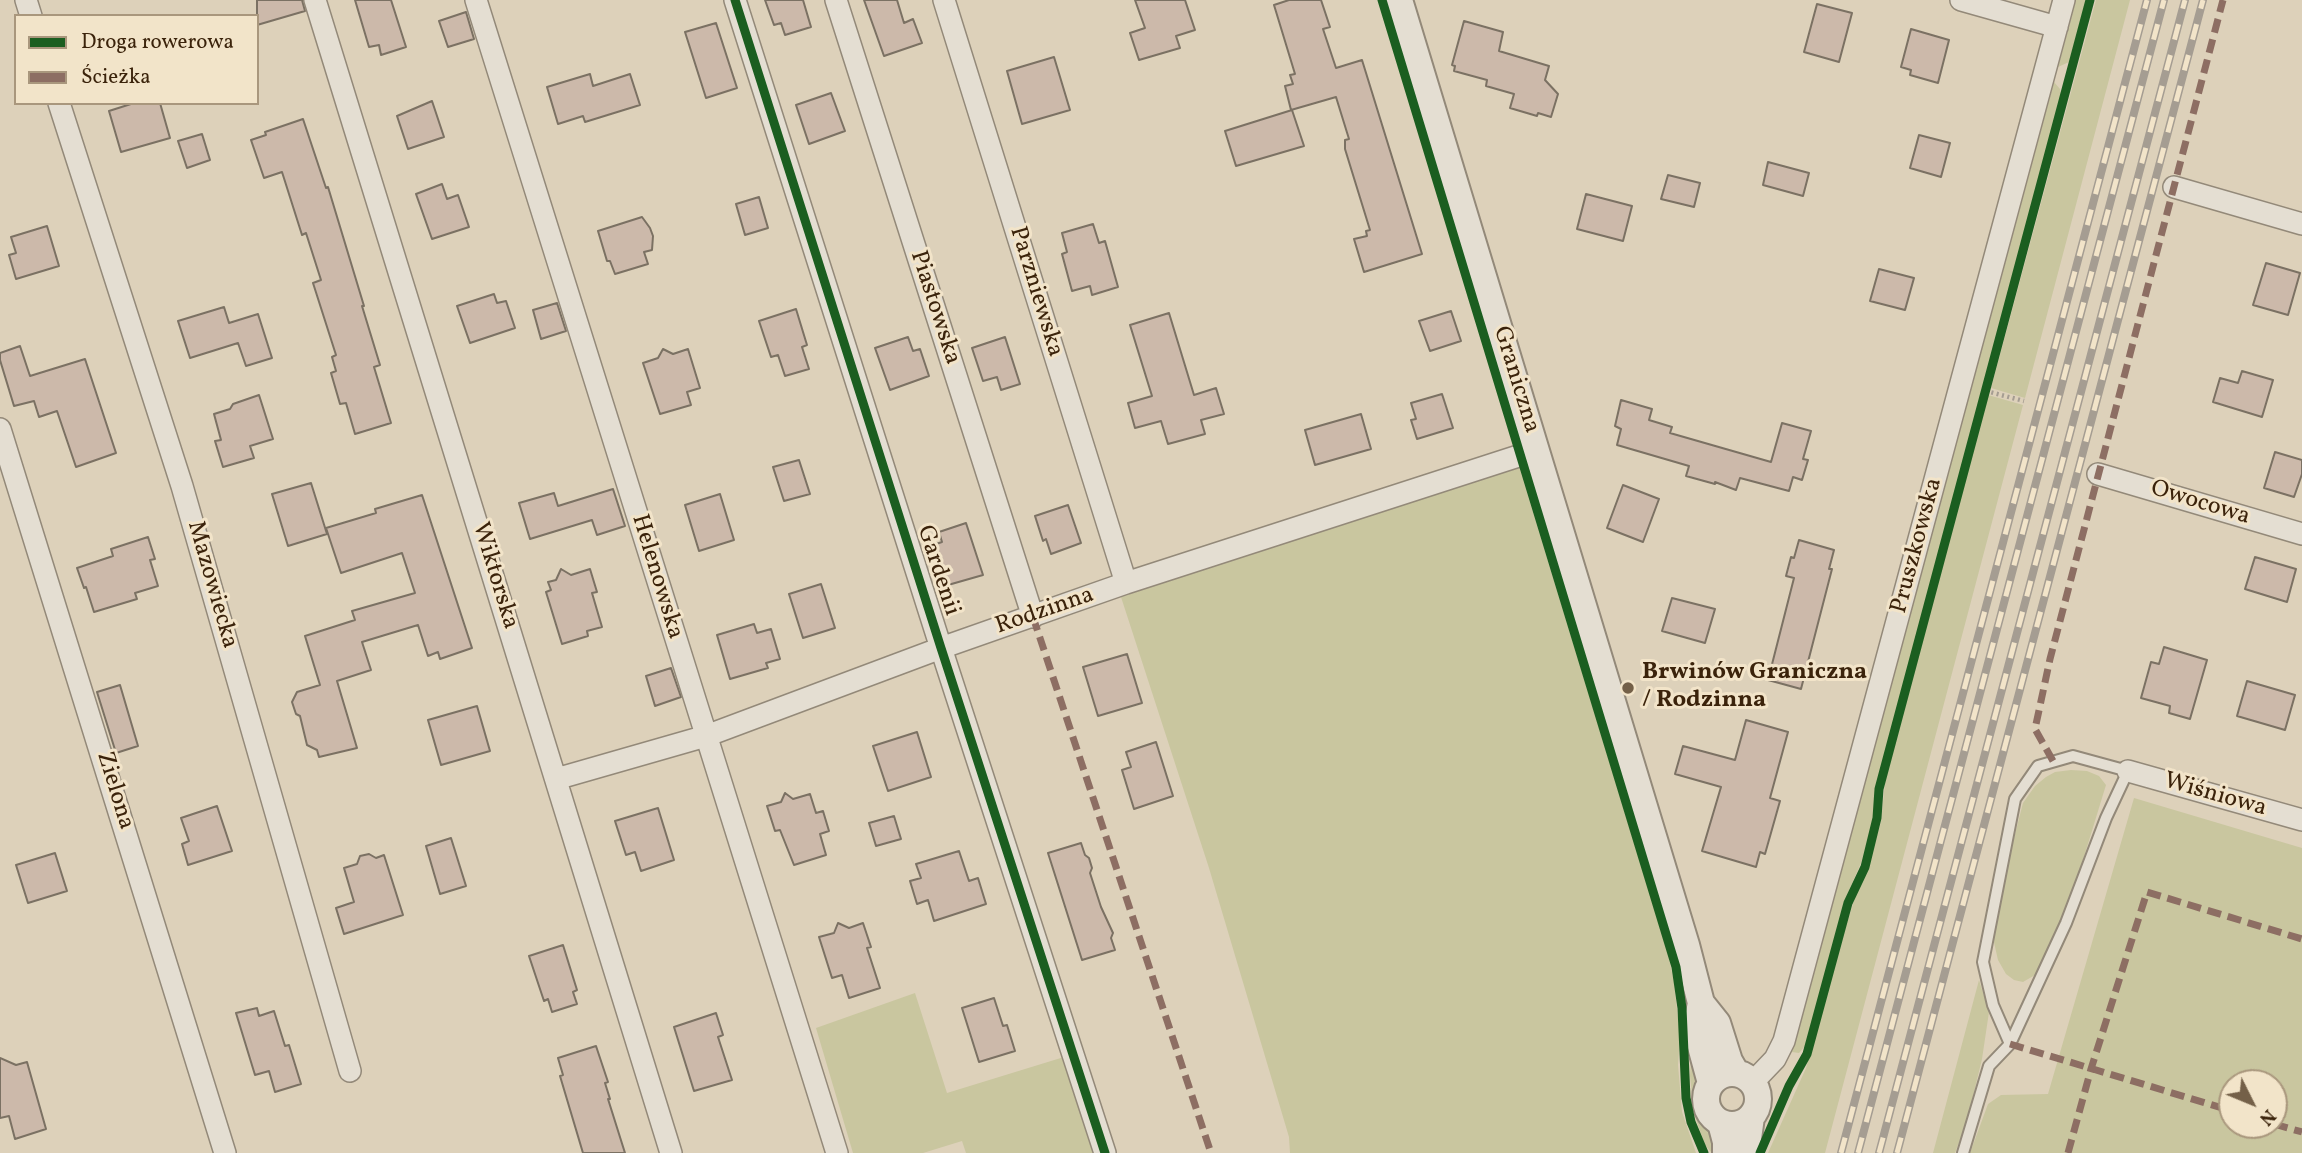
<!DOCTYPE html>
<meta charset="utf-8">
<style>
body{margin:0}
#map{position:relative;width:2302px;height:1153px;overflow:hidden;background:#ddd1ba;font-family:Vollkorn,serif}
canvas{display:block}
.legend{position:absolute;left:14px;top:14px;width:245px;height:91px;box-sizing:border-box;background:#f2e4c9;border:2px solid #a9977d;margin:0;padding:9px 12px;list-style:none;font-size:21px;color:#3b230b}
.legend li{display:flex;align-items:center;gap:14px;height:35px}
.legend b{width:35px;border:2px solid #a9977d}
.north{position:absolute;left:2218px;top:1069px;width:70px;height:70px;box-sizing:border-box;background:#f2e4c9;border:2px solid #a9977d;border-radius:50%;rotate:133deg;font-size:19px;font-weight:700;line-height:28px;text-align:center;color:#3b230b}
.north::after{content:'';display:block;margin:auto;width:24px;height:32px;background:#746048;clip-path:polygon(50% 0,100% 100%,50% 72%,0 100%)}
</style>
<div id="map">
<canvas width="2302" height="1153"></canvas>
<ul class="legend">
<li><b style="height:9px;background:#1b5e20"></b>Droga rowerowa</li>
<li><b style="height:9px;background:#8d6e63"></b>Ścieżka</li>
</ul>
<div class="north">N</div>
</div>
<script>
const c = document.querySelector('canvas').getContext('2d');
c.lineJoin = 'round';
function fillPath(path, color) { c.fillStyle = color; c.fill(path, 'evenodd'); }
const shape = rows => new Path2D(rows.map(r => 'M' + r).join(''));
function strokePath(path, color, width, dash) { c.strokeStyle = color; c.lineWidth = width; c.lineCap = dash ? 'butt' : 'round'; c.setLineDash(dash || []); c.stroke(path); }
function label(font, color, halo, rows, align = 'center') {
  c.font = font + ' Vollkorn,serif'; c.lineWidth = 6; c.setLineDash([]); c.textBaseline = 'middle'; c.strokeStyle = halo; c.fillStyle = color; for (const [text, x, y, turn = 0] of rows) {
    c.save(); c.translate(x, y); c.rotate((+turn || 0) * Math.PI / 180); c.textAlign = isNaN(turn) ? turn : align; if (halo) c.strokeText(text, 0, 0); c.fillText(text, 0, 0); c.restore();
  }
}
const green = shape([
 [2076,0,2086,0,2069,62,2058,67],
 [2096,0,2130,0,2025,398,1991,388],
 [2054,82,2060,89,2061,95,1876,789,1874,817,1861,863,1847,895,1806,1045,1799,1053,1792,1052],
 [1988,395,2023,405,1825,1153,1768,1153,1806,1068,1839,948,1858,888,1868,867,1881,822,1885,782],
 [1518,463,1668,954,1674,982,1680,1036,1678,1065,1682,1112,1696,1153,1290,1153,1289,1137,1209,868,1121,597],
 [2071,770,2087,771,2099,776,2106,785,2079,873,2058,929,2035,975,2023,982,2014,980,2006,974,1998,960,1993,938,2004,877,2023,803,2035,786,2046,777,2055,772],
 [2134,798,2302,848,2302,1153,1970,1153,1988,1104,2001,1095,2048,1094],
 [2232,1083,2274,1083,2274,1125,2232,1125],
 [1979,980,1989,1012,1982,1059,1967,1121,1955,1153,1933,1153],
 [915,993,947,1093,1064,1057,1093,1153,966,1153,962,1141,923,1153,853,1153,816,1028],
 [1691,1058,1701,1079,1696,1096,1698,1112,1709,1127,1719,1151,1711,1152,1705,1145,1694,1114,1690,1076]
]);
const building = shape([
 [257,0,302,0,305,11,257,25,257,0],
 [355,0,391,0,406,47,381,55,379,45,369,47,355,0],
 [765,0,803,0,811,27,785,35,781,23,774,25,765,0],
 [864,0,897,0,904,23,913,19,922,43,884,56,864,0],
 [1135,0,1185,0,1195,30,1176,36,1180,48,1139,60,1130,33,1145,28,1135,0],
 [1289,0,1321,0,1330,27,1323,29,1336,68,1362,60,1422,254,1364,272,1354,239,1367,236,1366,231,1370,230,1345,149,1345,140,1349,139,1336,97,1291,110,1285,86,1293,84,1290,75,1295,74,1274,5,1289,0],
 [1817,4,1852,13,1839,62,1804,52,1817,4],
 [466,12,474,39,448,47,439,21,466,12],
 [1464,21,1503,32,1499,51,1549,66,1545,80,1558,94,1551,117,1538,113,1537,116,1510,108,1514,94,1486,86,1487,80,1454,71,1455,66,1452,65,1464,21],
 [716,23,737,88,706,98,685,32,716,23],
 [1911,29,1949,40,1938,83,1910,75,1911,70,1901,67,1911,29],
 [1054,57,1070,110,1022,124,1007,71,1054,57],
 [590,74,593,86,630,74,640,105,585,122,583,116,558,124,547,87,590,74],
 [831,93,845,131,809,144,796,105,831,93],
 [432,101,444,137,408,149,397,116,432,101],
 [134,103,160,103,170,138,121,152,109,111,134,103],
 [1292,110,1304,146,1236,166,1225,131,1292,110],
 [303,119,326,188,328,187,364,306,362,306,380,365,374,367,391,423,355,434,346,403,340,404,331,373,336,371,332,357,336,355,313,283,321,280,306,233,302,235,282,172,264,178,251,140,266,135,265,132,303,119],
 [202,134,210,160,187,168,178,141,202,134],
 [1919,135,1950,143,1941,177,1910,168,1919,135],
 [1768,162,1809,173,1803,196,1763,185,1768,162],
 [1668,175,1700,183,1694,207,1661,199,1668,175],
 [442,184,447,199,458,195,469,227,432,239,416,194,442,184],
 [1586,194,1632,206,1623,241,1577,229,1586,194],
 [759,197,768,228,745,235,736,204,759,197],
 [642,217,650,228,653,236,652,250,644,252,648,264,615,274,610,261,607,261,598,231,642,217],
 [1093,224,1099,243,1105,241,1118,287,1092,295,1090,286,1072,291,1062,254,1067,252,1062,233,1093,224],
 [47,226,59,266,16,279,9,255,16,253,11,237,47,226],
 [2266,263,2300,273,2288,315,2253,305,2266,263],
 [1879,269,1914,278,1905,310,1870,301,1879,269],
 [494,294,497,303,506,301,515,328,470,343,457,306,494,294],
 [557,303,566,331,541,339,533,310,557,303],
 [224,307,229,323,258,314,272,358,246,366,238,343,190,358,178,321,224,307],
 [796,309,807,345,802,347,809,369,785,376,778,355,771,357,759,321,796,309],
 [1451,311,1461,341,1430,351,1419,321,1451,311],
 [1169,313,1194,395,1216,388,1224,414,1201,420,1205,434,1168,444,1161,421,1135,428,1128,403,1152,396,1130,325,1169,313],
 [908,337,913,351,920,349,929,376,890,390,875,348,908,337],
 [1005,337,1020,384,1001,390,997,377,983,381,972,348,1005,337],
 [20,346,30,376,85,359,116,453,76,467,57,411,39,417,34,401,14,406,0,360,0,353,20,346],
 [663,349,673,354,688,349,700,388,687,392,691,405,660,414,643,363,658,358,663,349],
 [2242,371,2273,380,2262,417,2213,402,2220,378,2238,383,2242,371],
 [1442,394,1453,428,1417,439,1411,420,1416,419,1411,403,1442,394],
 [259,395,273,439,250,446,254,458,223,467,215,441,221,440,214,414,230,409,233,404,259,395],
 [1621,400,1652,409,1649,420,1672,427,1670,433,1771,462,1782,423,1811,431,1803,459,1808,460,1802,480,1793,477,1789,491,1740,478,1736,490,1715,482,1715,484,1686,476,1689,466,1617,445,1621,429,1615,426,1621,400],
 [1361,414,1371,449,1315,465,1305,430,1361,414],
 [2275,452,2302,460,2302,474,2294,497,2264,488,2275,452],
 [799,460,810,494,784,501,773,467,799,460],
 [311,483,327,534,288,546,272,494,311,483],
 [1623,485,1659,499,1643,542,1607,528,1623,485],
 [613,489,625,526,597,535,592,520,530,539,519,503,554,493,558,506,613,489],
 [720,494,734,540,699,551,685,505,720,494],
 [422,495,472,648,440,659,438,652,428,656,418,625,362,642,371,670,337,681,357,748,319,757,317,750,307,745,300,716,296,714,292,702,297,692,320,685,305,636,355,620,352,611,415,593,402,553,341,573,326,528,376,513,375,509,422,495],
 [1068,505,1081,543,1051,554,1046,539,1043,541,1035,516,1068,505],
 [966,523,983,575,948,585,936,544,942,542,939,532,966,523],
 [148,537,155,559,150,560,158,586,135,593,137,599,94,612,86,587,84,588,77,568,113,556,111,549,148,537],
 [1799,540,1834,550,1829,569,1832,569,1801,689,1768,680,1794,578,1786,576,1791,557,1794,558,1799,540],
 [2255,557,2296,569,2287,602,2245,589,2255,557],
 [561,569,571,575,590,569,597,592,592,593,602,627,587,631,588,636,562,644,546,592,551,590,548,582,556,580,561,569],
 [821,584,835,628,803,638,789,594,821,584],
 [1672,598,1715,609,1705,643,1662,631,1672,598],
 [754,624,757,633,771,629,780,659,766,663,768,668,730,679,717,635,754,624],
 [2164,647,2207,660,2190,719,2169,713,2170,706,2141,698,2151,662,2159,664,2164,647],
 [1127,654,1142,703,1098,716,1083,667,1127,654],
 [671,668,681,697,655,706,646,676,671,668],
 [2247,681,2295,695,2285,730,2237,716,2247,681],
 [120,685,138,746,116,753,97,692,120,685],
 [477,706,490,751,441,765,428,720,477,706],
 [1746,720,1788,732,1770,798,1780,801,1765,854,1760,852,1756,867,1702,851,1721,787,1675,774,1683,746,1735,760,1746,720],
 [917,732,931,777,888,791,873,746,917,732],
 [1156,742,1173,796,1134,809,1122,770,1131,767,1126,752,1156,742],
 [785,793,793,799,810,794,816,813,823,811,829,831,820,834,826,855,794,865,780,830,775,831,767,806,781,802,785,793],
 [217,806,232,851,188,865,182,844,189,841,181,818,217,806],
 [658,808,674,860,641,871,635,852,626,855,615,821,658,808],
 [894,816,901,839,876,846,869,823,894,816],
 [451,838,466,886,440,894,426,846,451,838],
 [1081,843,1085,855,1089,858,1092,868,1090,873,1101,907,1113,933,1111,938,1115,950,1082,960,1048,853,1081,843],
 [959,851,969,881,978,878,986,904,934,921,928,900,917,904,910,881,921,878,916,864,959,851],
 [55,853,67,891,28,903,16,865,55,853],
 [369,854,376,858,384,855,403,915,344,934,336,908,354,902,344,868,357,864,360,856,369,854],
 [838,923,849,928,863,923,871,947,867,948,880,988,849,998,842,975,832,978,819,937,834,933,838,923],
 [563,945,577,990,573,992,577,1004,552,1012,548,999,544,1001,529,956,563,945],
 [994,998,1003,1026,1007,1025,1015,1051,979,1062,962,1008,994,998],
 [257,1008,259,1016,274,1011,285,1046,289,1045,301,1084,275,1092,269,1071,255,1075,236,1013,257,1008],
 [716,1013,723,1035,718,1037,732,1080,694,1091,674,1027,716,1013],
 [596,1046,608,1082,605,1083,610,1099,608,1099,625,1153,583,1153,560,1076,563,1075,558,1058,596,1046],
 [0,1058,16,1065,27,1062,46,1129,15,1139,9,1116,0,1118,0,1058]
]);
const path = shape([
 [1986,391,2024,401]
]);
const service = shape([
 [1963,1153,1989,1066,2010,1044,1993,1005,1983,962,2015,799,2038,766,2073,756,2128,771,2106,818,2066,923,2010,1044]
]);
const minor = shape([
 [26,0,31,16],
 [315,0,671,1153],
 [476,0,837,1153],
 [735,0,941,648,1105,1153],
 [836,0,1033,617],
 [944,0,1126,583],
 [1961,0,2057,27],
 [59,103,182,486,350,1071],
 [2174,187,2302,224],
 [0,429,225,1153],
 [2098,474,2302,534],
 [2128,771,2302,820],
 [556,779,706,736,941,648,1126,583,1537,450],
 [1753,1082,1775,1059,1784,1041,2064,0]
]);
const tertiary = shape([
 [1399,0,1686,945,1701,1003,1696,1028,1711,1083],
 [1701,1003,1717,1023,1729,1061,1736,1073],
 '1706 1099a26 26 0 1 1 52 0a26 26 0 1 1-52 0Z',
 [1721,1123,1726,1142,1726,1153],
 [1746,1153,1751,1117]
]);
const rail = shape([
 [1841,1153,2147,0],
 [1858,1153,2164,0],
 [1879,1153,2185,0],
 [1897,1153,2203,0]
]);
const quiet = shape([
 [1033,617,1211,1153],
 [2053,761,2035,729,2050,659,2223,0],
 [2010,1044,2232,1111],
 [2274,1124,2302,1132],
 [2068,1153,2091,1069,2147,892,2302,939]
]);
const cycleway = shape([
 [735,0,941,648,1105,1153],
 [1382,0,1676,967,1682,1008,1686,1098,1691,1122,1704,1153],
 [1760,1153,1789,1086,1807,1054,1848,903,1865,867,1877,818,1879,789,2090,0]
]);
const markers = [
 [1628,688,7,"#746048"]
];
const streetNames = [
 ["Parzniewska",1035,292,73],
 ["Piastowska",934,308,72],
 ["Graniczna",1515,380,73],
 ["Owocowa",2200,504,17],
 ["Pruszkowska",1918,546,-75],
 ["Gardenii",937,571,72],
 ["Wiktorska",494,576,73],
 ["Helenowska",656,577,73],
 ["Mazowiecka",211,585,74],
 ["Rodzinna",1045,612,-19],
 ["Zielona",114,791,73],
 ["Wiśniowa",2215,796,16]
];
const poiNames = [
 ["Brwinów Graniczna",1642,674],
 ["/ Rodzinna",1642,702]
];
fillPath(green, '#c9c69f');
fillPath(building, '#ccb9aa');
strokePath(building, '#7b7163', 2);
strokePath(service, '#938979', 14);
strokePath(minor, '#938979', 24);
strokePath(tertiary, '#938979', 30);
strokePath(path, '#a59d92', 4.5, [2, 3.5]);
strokePath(service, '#e4ded2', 10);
strokePath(minor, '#e4ded2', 21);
strokePath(tertiary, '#e4ded2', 26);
strokePath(rail, '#a59d92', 8);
strokePath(rail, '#f2e4c9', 5, [16]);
strokePath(quiet, '#8d6e63', 7, [14, 7]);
strokePath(cycleway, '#1b5e20', 9);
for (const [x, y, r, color] of markers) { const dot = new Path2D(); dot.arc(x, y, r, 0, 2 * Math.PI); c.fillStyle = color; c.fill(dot); strokePath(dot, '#f2e4c9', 2.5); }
label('24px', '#3b230b', '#f2e4c9', streetNames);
label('bold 24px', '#3b230b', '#f2e4c9', poiNames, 'left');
</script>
